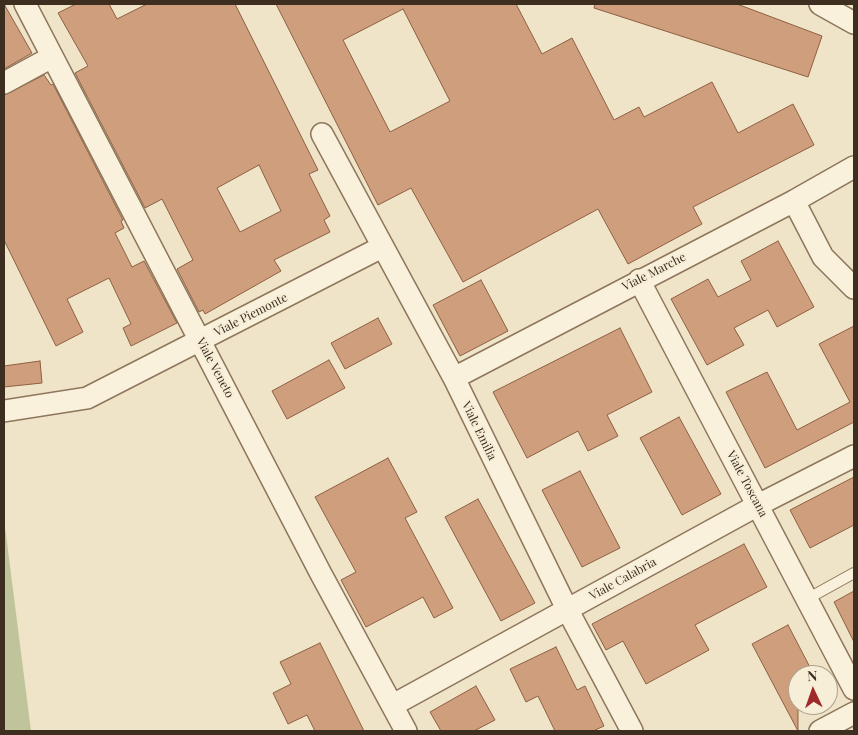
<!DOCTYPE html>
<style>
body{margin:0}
#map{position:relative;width:858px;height:735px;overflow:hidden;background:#f0e4c8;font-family:"Playfair Display",serif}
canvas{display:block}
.frame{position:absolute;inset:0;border:5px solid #3d2e20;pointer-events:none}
.north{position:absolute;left:788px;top:665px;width:50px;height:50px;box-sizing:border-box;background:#f7eed8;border:1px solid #ada18e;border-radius:50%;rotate:357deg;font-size:14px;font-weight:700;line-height:20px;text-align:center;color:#3d2e20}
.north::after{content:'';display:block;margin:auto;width:18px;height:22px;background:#9e2a2b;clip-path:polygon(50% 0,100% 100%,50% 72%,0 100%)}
</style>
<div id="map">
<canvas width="858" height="735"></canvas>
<div class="frame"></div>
<div class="north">N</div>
</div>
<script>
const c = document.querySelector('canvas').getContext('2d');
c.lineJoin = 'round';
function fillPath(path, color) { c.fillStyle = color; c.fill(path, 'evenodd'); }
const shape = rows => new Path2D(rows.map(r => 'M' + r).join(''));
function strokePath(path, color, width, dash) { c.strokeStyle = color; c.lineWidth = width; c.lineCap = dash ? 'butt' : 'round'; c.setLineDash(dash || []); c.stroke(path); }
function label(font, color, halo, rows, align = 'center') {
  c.font = font + ' "Playfair Display",serif'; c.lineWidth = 4.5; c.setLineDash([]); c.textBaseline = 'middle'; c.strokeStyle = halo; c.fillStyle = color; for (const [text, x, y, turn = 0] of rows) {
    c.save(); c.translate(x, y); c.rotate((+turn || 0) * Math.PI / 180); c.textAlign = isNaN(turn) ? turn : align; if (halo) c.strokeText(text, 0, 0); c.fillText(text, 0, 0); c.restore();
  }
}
const cemetery = shape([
 [4,519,31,731,4,731]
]);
const building = shape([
 [4,4,32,53,4,69,4,4],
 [76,4,109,4,117,19,147,4,235,4,318,170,309,174,330,216,324,220,330,232,274,260,281,271,205,314,203,310,199,312,177,269,193,260,162,199,145,208,75,73,88,66,58,13,76,4],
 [259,165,281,211,240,232,217,188,259,165],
 [276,4,516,4,542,54,572,38,614,120,639,107,644,117,712,82,738,133,793,104,814,145,693,207,702,224,628,264,598,209,463,282,411,188,378,205,276,4],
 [403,9,450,101,390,132,343,40,403,9],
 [595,4,737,4,822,36,808,77,594,8,595,4],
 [44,75,51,85,53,84,123,220,121,221,124,228,115,233,132,267,144,261,177,323,131,346,123,328,131,324,109,278,67,299,83,332,56,346,4,240,4,95,44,75],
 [778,241,814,307,777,327,768,310,734,328,744,345,707,365,671,299,708,279,718,297,751,280,741,261,778,241],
 [481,280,508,331,460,356,433,305,481,280],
 [378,318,392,344,345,369,331,343,378,318],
 [854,326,854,422,765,468,726,392,767,372,797,430,850,402,819,344,854,326],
 [620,328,652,392,607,415,618,436,588,451,578,431,527,458,493,392,620,328],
 [329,360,345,388,287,419,272,391,329,360],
 [40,361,42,383,4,387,4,366,40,361],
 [679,417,721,494,682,515,640,438,679,417],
 [388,458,417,512,405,518,453,608,434,618,423,597,366,627,341,580,356,572,315,497,388,458],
 [580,471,620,548,582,567,542,490,580,471],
 [854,477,854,525,810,548,790,510,854,477],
 [478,499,535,603,501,621,445,517,478,499],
 [744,544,767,587,695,625,709,650,646,684,623,641,606,650,592,624,744,544],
 [854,591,854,642,834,602,854,591],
 [788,625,814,675,798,675,798,731,752,644,788,625],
 [320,643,364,731,315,731,307,715,288,724,273,693,291,684,280,662,320,643],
 [556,647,577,690,585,686,604,726,593,731,555,731,538,696,526,702,510,669,556,647],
 [476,686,495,720,474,731,441,731,430,712,476,686]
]);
const lane = shape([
 [807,599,854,573]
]);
const street = shape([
 [25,4,321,574,406,731],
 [820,4,854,23],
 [4,83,52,57],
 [322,134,454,378,567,609,632,731],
 [794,201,823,257,854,288],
 [639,280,854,689],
 [454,378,794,201,854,167],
 [4,411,87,398,382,247],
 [393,705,758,505,854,456],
 [820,731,854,713]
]);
const streetNames = [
 ["Viale Marche",654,272,-27],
 ["Viale Piemonte",251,315,-27],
 ["Viale Veneto",215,368,62],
 ["Viale Emilia",479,431,64],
 ["Viale Toscana",747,484,62],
 ["Viale Calabria",623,579,-29]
];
fillPath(cemetery, '#bfc49a');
fillPath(building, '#cf9f7d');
strokePath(building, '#8d5f41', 1);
strokePath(lane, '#8d765c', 12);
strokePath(street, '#8d765c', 24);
strokePath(lane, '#faf1dc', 10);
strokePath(street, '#faf1dc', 21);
label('12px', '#3d2e20', '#f7eed8', streetNames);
</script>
